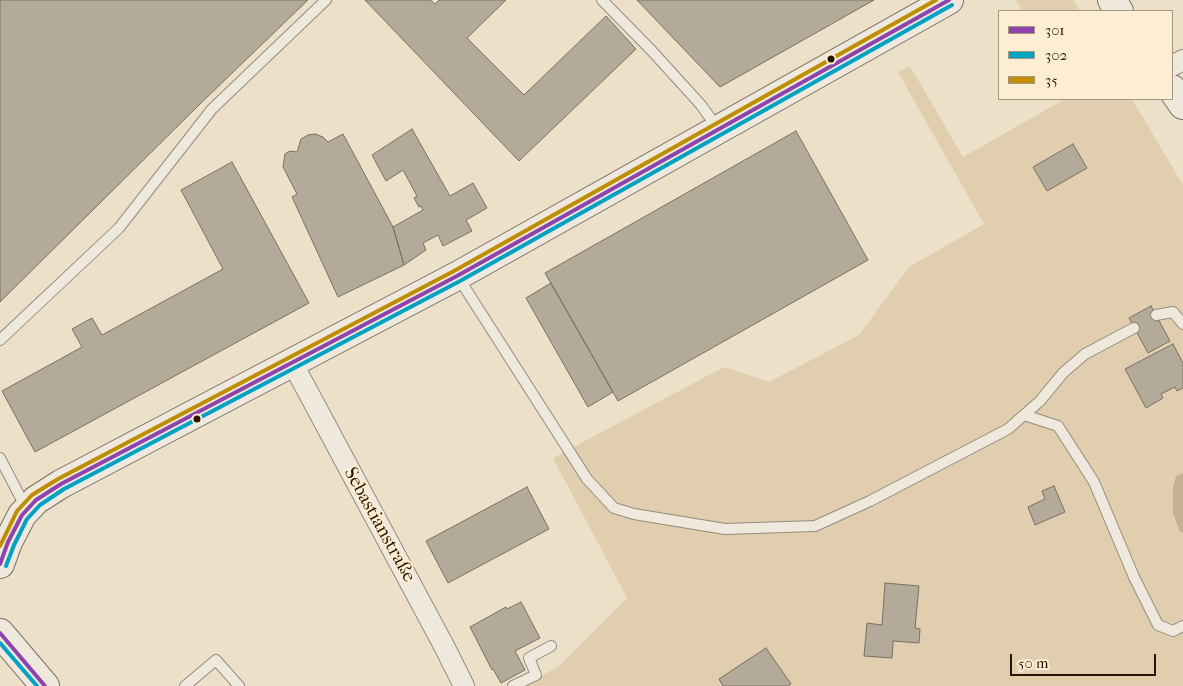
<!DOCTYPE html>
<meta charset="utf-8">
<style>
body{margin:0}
#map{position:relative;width:1183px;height:686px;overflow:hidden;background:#ede0c9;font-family:"IM FELL French Canon",serif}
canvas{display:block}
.legend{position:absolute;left:998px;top:10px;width:175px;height:90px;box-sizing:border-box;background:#fdedd2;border:1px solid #a7977e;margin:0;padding:6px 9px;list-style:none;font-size:15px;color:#271500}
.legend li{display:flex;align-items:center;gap:10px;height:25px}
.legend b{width:25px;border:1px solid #a7977e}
.scale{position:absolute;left:1010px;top:654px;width:146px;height:22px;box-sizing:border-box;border:2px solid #271500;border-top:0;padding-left:6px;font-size:15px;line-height:18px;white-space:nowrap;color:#271500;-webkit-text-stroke:4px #fdedd2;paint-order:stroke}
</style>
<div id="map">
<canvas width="1183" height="686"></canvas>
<ul class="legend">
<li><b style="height:6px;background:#8e44ad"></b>301</li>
<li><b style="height:6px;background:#02a2c4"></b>302</li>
<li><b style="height:6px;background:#be8d00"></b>35</li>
</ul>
<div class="scale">50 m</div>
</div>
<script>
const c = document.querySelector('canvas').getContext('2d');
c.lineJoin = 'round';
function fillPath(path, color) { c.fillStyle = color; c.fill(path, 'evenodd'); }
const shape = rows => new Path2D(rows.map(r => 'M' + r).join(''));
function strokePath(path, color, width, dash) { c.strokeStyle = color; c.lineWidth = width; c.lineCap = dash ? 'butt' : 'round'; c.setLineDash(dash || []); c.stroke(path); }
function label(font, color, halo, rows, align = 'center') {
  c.font = font + ' "IM FELL French Canon",serif'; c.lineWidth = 4; c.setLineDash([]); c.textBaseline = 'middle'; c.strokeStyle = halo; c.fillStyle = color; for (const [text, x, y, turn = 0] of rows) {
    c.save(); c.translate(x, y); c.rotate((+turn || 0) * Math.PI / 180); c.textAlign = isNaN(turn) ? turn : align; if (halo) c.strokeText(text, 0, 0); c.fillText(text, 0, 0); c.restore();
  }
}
const green = shape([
 [1016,0,1073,0,1080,11,1022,11],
 [910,66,963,157,1065,99,1132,99,1183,185,1183,473,1176,476,1173,487,1180,532,1183,533,1183,686,526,686,560,665,627,598,553,458,724,367,769,382,859,335,909,267,984,224,898,72]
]);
const water = shape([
 [1183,473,1183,533,1180,532,1173,513,1173,487,1176,476]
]);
const building = shape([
 [0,0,308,0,201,103,0,302,0,0],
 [365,0,431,0,435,4,439,0,506,0,467,38,524,95,606,16,636,49,519,161,365,0],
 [637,0,874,0,720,87,637,0],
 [412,129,450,196,473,183,487,208,466,220,472,231,443,246,438,235,423,243,426,250,404,265,393,227,423,210,421,206,419,207,414,198,417,196,403,170,386,181,372,155,412,129],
 [796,131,868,260,618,401,545,273,796,131],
 [315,134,323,137,328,142,343,134,393,227,404,265,338,297,292,197,297,194,283,167,285,154,290,151,297,152,301,139,308,135,315,134],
 [1073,144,1087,168,1047,191,1033,167,1073,144],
 [232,162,309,303,35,452,2,391,82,347,72,329,92,318,102,335,223,269,181,190,232,162],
 [551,283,613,392,588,407,526,298,551,283],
 [1151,306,1170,341,1148,353,1129,318,1151,306],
 [1173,344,1183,363,1183,388,1177,391,1175,387,1161,394,1163,398,1146,408,1125,369,1173,344],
 [1054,486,1065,512,1035,525,1028,507,1045,499,1042,491,1054,486],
 [527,487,549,529,448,583,426,541,527,487],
 [885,583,919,586,915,628,920,629,919,643,893,641,892,658,864,656,867,623,882,625,885,583],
 [521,602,540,638,515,651,525,670,501,683,493,669,492,670,470,627,506,607,507,609,521,602],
 [766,648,791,684,788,686,723,686,719,679,766,648]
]);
const lane = shape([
 [602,0,652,51,701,105,718,129],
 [458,277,587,479,614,508,634,514,725,529,815,526,870,501,1008,429,1040,401,1063,373,1085,354,1134,328],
 [1156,315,1173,312,1183,324],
 [0,340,119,228,212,109,326,0],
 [1024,415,1058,426,1094,482,1134,577,1158,625,1173,631,1183,626],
 [0,458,26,508],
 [185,686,216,660,239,686],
 [513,686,536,675,529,658,551,646]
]);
const street = shape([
 [1172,66,1183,60],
 [293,364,444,646,464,686]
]);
const secondary = shape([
 [1112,0,1119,11],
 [1172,89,1183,105],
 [0,564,8,542,22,515,36,500,61,484,457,276,949,0],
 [0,633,45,686]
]);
const bus1 = shape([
 [0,564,8,542,22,515,36,500,61,484,457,276,949,0],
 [0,633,45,686]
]);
const bus2 = shape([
 [6,566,14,545,27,519,40,505,64,489,460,281,952,5],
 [0,643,37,686]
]);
const bus3 = shape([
 [0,546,17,511,32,495,58,479,454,271,936,0]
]);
const markers = [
 [831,59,4.5,"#271500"],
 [197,419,4.5,"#271500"]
];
const streetNames = [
 ["Sebastianstraße",379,525,61]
];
fillPath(green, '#e1ceaf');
fillPath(water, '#c5b192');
fillPath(building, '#b4aa99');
strokePath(building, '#797062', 1);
strokePath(lane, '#958b7c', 12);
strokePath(street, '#958b7c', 22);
strokePath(secondary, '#797062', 30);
strokePath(lane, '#efe8dd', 10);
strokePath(street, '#efe8dd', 20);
strokePath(secondary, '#efe8dd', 28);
strokePath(bus1, '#8e44ad', 4);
strokePath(bus2, '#02a2c4', 4);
strokePath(bus3, '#be8d00', 4);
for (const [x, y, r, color] of markers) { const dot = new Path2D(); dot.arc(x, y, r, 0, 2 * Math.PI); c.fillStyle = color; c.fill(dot); strokePath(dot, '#fdedd2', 2); }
label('19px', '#271500', '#fdedd2', streetNames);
</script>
